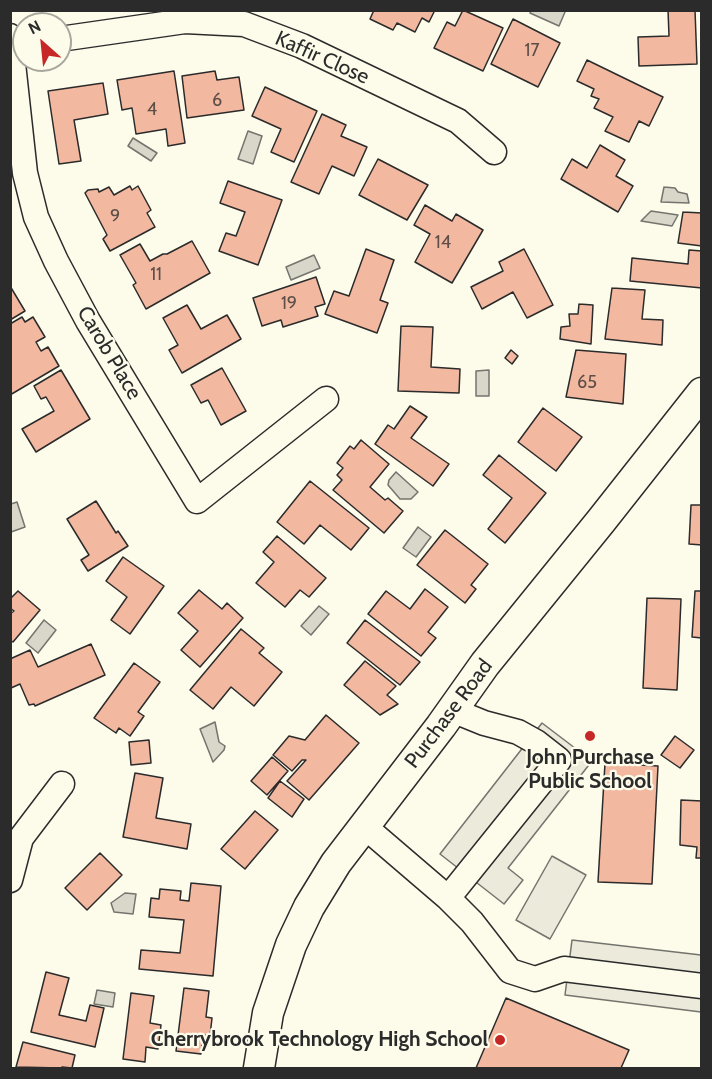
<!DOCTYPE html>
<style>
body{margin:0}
#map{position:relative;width:712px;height:1079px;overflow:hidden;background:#fdfbea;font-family:Cabin,sans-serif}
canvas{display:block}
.frame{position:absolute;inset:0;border:12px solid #2b2b2b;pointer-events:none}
.north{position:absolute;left:12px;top:12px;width:60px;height:60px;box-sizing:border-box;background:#fdfbea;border:2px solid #a9a89e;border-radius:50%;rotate:333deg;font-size:16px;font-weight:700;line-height:24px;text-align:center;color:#2b2b2b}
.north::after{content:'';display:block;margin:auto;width:21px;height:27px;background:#c62828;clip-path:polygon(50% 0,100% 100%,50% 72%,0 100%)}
</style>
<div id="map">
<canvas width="712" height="1079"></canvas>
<div class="frame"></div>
<div class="north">N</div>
</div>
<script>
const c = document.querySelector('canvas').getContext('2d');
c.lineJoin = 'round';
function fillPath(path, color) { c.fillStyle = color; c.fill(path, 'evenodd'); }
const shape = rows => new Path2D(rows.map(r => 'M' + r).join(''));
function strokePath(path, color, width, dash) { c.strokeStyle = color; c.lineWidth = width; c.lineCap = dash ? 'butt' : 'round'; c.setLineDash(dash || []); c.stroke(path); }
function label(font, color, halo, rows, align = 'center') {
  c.font = font + ' Cabin,sans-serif'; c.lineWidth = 4.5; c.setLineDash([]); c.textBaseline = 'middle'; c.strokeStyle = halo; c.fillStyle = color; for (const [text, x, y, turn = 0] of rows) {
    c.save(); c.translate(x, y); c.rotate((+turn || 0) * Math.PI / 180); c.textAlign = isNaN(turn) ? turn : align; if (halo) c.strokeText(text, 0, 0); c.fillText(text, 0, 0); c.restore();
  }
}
const green = shape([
 [552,856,586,875,550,939,516,920,552,856]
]);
const parking = shape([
 [542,723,592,761,508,868,523,880,504,904,440,854,542,723],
 [572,940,701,955,701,1012,565,995,572,940]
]);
const water = shape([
 [531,11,562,10,565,12,559,26,530,13,531,11],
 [248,131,262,136,253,164,238,159,248,131],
 [133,138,157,153,151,161,128,146,133,138],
 [664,187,675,188,678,192,687,194,689,203,661,202,664,187],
 [651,211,678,215,672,226,641,221,651,211],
 [314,255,320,268,291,280,286,267,314,255],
 [489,370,489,396,476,396,476,371,489,370],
 [396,472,418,492,411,499,400,499,388,485,389,480,396,472],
 [17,502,25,527,11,532,11,504,17,502],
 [418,527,431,537,416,557,403,548,418,527],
 [319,606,329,614,311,635,301,626,319,606],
 [44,620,56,630,38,653,26,643,44,620],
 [215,722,219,742,225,746,224,750,213,762,200,729,215,722],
 [125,893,136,894,133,914,114,912,111,903,125,893],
 [97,990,115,993,113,1007,94,1004,97,990]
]);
const building = shape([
 [374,10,435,10,429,22,422,18,415,32,397,23,393,30,370,19,374,10],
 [463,10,503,28,483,71,434,48,447,22,455,26,463,10],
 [668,10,695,10,697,64,639,66,638,37,669,36,668,10],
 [513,19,560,43,538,87,491,64,513,19],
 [587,60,663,97,649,126,639,121,629,142,605,131,613,117,594,108,599,99,591,96,594,89,577,81,587,60],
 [174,71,185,143,168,146,166,129,136,134,132,108,122,110,117,80,174,71],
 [215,71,217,80,239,77,244,110,187,118,182,76,215,71],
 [103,83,108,114,74,120,81,161,59,164,48,91,103,83],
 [265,87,317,111,294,162,271,152,281,129,252,116,265,87],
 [322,114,346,125,341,136,367,147,354,176,332,166,319,194,291,182,322,114],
 [600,145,625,160,616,176,633,186,618,212,561,179,572,159,587,168,600,145],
 [378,159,428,185,407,220,359,195,378,159],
 [228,181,282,200,258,265,219,251,226,233,236,236,245,212,220,203,228,181],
 [130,186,132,190,138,186,151,210,147,213,155,227,110,251,103,239,107,235,85,193,88,190,98,189,99,192,109,187,114,195,130,186],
 [425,205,452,221,456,214,483,230,452,283,415,262,430,234,414,225,425,205],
 [683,212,702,213,702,246,678,243,683,212],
 [192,241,210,273,146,309,133,285,136,283,120,255,140,244,150,261,163,254,167,254,192,241],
 [366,249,394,260,380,300,388,303,377,333,325,314,334,291,349,296,366,249],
 [524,249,553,305,527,318,513,292,482,309,471,287,503,271,499,262,524,249],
 [689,250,702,251,702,288,630,281,632,258,688,264,689,250],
 [316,277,325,304,315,307,318,316,283,327,281,320,262,326,253,298,316,277],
 [10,286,25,311,10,320,10,286],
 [612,288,645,290,642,319,663,320,662,345,605,339,612,288],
 [579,304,593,305,591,344,560,339,561,327,570,326,569,314,578,314,579,304],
 [187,305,201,329,227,315,241,339,182,373,169,350,178,345,163,318,187,305],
 [22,317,25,322,33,317,45,337,36,342,41,351,48,347,59,366,10,395,10,324,22,317],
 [401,326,433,327,431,367,460,369,459,393,398,391,401,326],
 [511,350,518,356,512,364,505,358,511,350],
 [576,350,626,354,623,404,566,397,576,350],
 [222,368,246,411,221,425,208,400,201,403,191,385,222,368],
 [61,370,90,419,36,452,22,429,54,411,46,397,41,399,34,386,61,370],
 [410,406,427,417,411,438,449,464,433,486,375,444,388,425,394,429,410,406],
 [543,408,582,437,556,471,518,442,543,408],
 [361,440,389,464,370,487,385,500,388,498,403,511,384,533,333,490,342,480,337,475,343,468,337,463,350,446,354,449,361,440],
 [499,455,546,493,505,543,488,529,512,498,483,475,499,455],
 [310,481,369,528,351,550,320,525,304,544,277,522,310,481],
 [96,501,116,533,118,531,128,546,88,571,81,560,89,555,67,519,96,501],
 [691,505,702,505,702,545,689,544,691,505],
 [445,530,488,564,471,585,476,589,465,603,417,565,445,530],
 [277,536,326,578,309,597,300,590,285,607,256,583,274,562,263,552,277,536],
 [123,557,164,586,130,634,111,620,127,597,106,581,123,557],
 [425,589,448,607,428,632,436,638,421,656,368,614,386,591,410,609,425,589],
 [199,590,222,609,227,603,243,618,200,667,181,650,198,631,178,613,199,590],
 [18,591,40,610,13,642,10,640,10,614,14,611,10,608,10,599,18,591],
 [695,591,702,591,702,638,692,637,695,591],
 [647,598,681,599,677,690,643,688,647,598],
 [365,620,420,662,400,685,347,643,365,620],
 [241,629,264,648,259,653,282,672,254,706,231,687,213,709,190,690,241,629],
 [91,644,105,675,35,706,34,704,29,705,20,684,11,688,10,659,30,650,38,667,91,644],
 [365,661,396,686,387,695,398,704,380,715,344,685,365,661],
 [134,663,160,682,138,712,144,716,130,736,119,728,116,733,94,718,134,663],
 [326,715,359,743,309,800,287,781,306,760,302,760,292,771,273,755,289,736,305,740,326,715],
 [675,736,694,750,680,768,661,755,675,736],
 [149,740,151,763,131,765,129,742,149,740],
 [272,757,288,771,267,795,251,781,272,757],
 [605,763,658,766,652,884,598,882,605,763],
 [135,773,163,778,156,818,191,824,187,849,123,837,135,773],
 [280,781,304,799,292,817,268,798,280,781],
 [681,800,702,801,702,858,696,858,697,847,680,845,681,800],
 [255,811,278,830,245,869,221,849,255,811],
 [100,853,122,875,87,910,65,888,100,853],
 [191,883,221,886,213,976,139,969,141,950,180,953,184,920,149,917,151,898,159,899,160,889,181,891,180,900,189,901,191,883],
 [46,972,69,978,59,1015,86,1021,90,1005,104,1008,95,1047,31,1032,46,972],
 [184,988,209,991,206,1017,212,1018,210,1036,203,1035,201,1054,176,1051,184,988],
 [131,993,154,996,150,1023,161,1025,158,1049,146,1047,145,1062,123,1059,131,993],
 [506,998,629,1050,621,1068,476,1068,506,998],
 [23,1042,75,1055,72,1068,62,1067,61,1068,16,1067,23,1042]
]);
const minor = shape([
 [10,36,25,173,36,217,56,261,88,321,197,501,326,399],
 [60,39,185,21,244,24,302,46,458,121,494,152],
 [364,826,448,898,472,922,510,971,535,979,564,969,702,986],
 [10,880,21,838,62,784],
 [448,898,559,760,536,742,518,732,484,723,452,710]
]);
const major = shape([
 [259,1068,268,1013,291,945,309,907,336,863,441,726,485,664,601,521,702,393]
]);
const markers = [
 [590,736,6,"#c62828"],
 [500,1040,6,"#c62828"]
];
const numberNames = [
 ["17",532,51],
 ["6",217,101],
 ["4",152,110],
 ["9",115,217],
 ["14",443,243],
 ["11",156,275],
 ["19",289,304],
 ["65",587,383]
];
const streetNames = [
 ["Kaffir Close",322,58,24],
 ["Carob Place",109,353,59],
 ["Purchase Road",449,714,-53]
];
const poiNames = [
 ["John Purchase",590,758],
 ["Public School",590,782],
 ["Cherrybrook Technology High School",488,1040,"right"]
];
fillPath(green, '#ecebdb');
strokePath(green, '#74746e', 1.5);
fillPath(parking, '#eceadb');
strokePath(parking, '#74746e', 1.5);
fillPath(water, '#d8d7c9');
strokePath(water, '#74746e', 1.5);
fillPath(building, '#f2b8a0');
strokePath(building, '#2b2b2b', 1.5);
strokePath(minor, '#2b2b2b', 27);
strokePath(major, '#2b2b2b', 33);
strokePath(minor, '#fdfbea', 24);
strokePath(major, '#fdfbea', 30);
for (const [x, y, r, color] of markers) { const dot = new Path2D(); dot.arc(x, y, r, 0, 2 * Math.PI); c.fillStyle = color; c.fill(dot); strokePath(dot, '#fdfbea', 2); }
label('18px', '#5d4e48', null, numberNames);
label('21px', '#2b2b2b', '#fdfbea', streetNames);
label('bold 21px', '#2b2b2b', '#fdfbea', poiNames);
</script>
